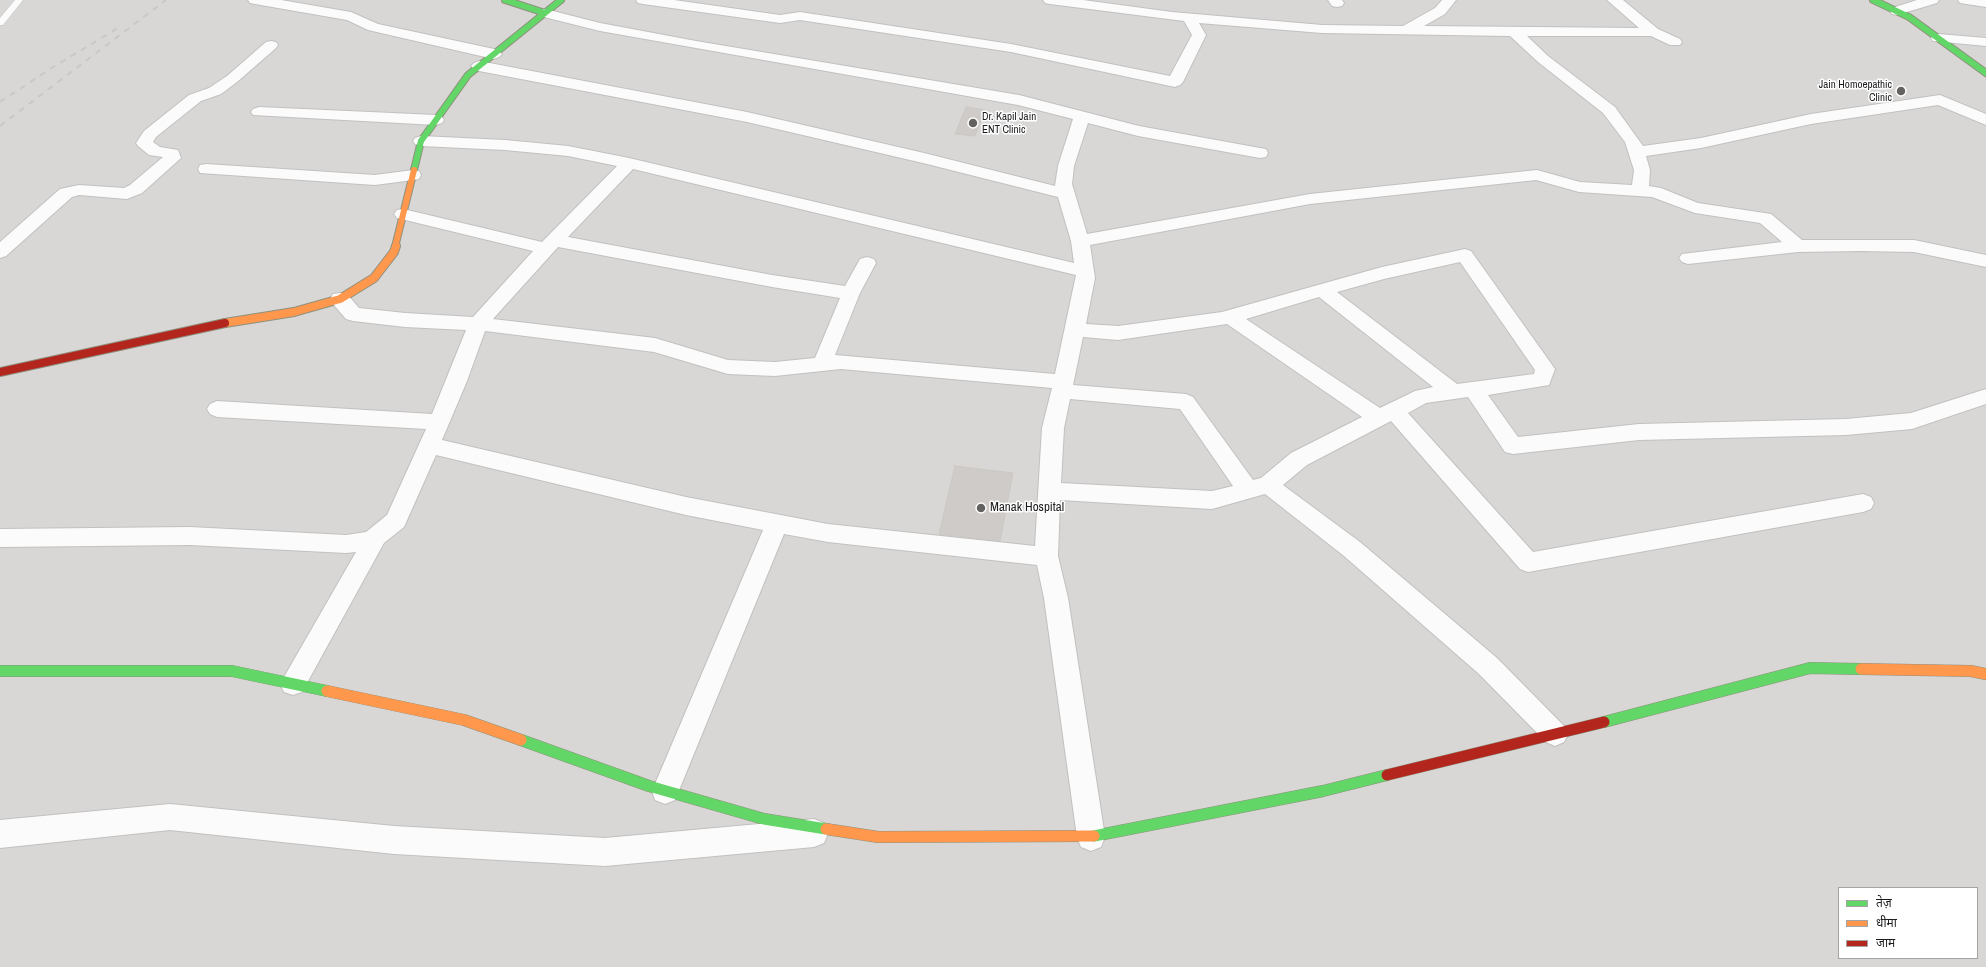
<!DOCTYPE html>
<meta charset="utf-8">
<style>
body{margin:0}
#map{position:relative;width:1986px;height:967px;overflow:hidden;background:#e9e7e4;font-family:"Archivo Narrow","Noto Sans Devanagari",sans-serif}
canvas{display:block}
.legend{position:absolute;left:1838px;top:887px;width:140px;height:72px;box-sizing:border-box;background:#fff;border:1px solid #a4a4a4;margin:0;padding:5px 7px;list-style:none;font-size:12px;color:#1b1b1b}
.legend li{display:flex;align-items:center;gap:8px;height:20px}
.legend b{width:20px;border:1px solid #a4a4a4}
</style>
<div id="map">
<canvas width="1986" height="967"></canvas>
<ul class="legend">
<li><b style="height:5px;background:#63d668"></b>तेज़</li>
<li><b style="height:5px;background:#ff974d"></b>धीमा</li>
<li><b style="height:5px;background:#b3261e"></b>जाम</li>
</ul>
</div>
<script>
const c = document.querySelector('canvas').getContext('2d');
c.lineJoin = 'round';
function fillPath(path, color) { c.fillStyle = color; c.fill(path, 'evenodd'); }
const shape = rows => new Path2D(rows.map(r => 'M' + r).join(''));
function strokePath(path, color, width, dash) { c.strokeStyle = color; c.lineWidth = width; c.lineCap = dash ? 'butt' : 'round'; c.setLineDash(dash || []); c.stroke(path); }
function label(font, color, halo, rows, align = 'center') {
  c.font = font + ' "Archivo Narrow",sans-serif'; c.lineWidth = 3; c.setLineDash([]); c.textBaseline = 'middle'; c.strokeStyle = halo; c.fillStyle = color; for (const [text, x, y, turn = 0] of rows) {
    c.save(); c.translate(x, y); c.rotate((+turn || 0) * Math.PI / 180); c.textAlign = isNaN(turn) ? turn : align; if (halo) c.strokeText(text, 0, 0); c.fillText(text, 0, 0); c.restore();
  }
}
const residential = shape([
 [0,0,1986,0,1986,967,0,967],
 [1839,888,1977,888,1977,958,1839,958]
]);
const building = shape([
 [966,107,985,110,975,136,955,134,966,107],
 [955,466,1013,473,1000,541,939,534,955,466]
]);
const lane = shape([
 [15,0,23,0,3,25,0,25,0,18,15,0]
]);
const street = shape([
 [248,0,281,0,351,12,378,24,494,49,499,51,502,54,499,57,494,59,368,30,347,20,255,4,250,3,248,0],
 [636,0,674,0,780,15,800,12,1011,44,1170,76,1192,35,1184,21,1050,4,1045,3,1043,0,1083,0,1172,12,1322,25,1403,26,1435,8,1442,0,1456,0,1445,14,1424,26,1639,28,1607,0,1623,0,1658,29,1680,39,1682,42,1680,45,1670,45,1651,36,1527,36,1548,56,1615,107,1643,146,1701,138,1811,114,1940,95,1986,114,1986,125,1938,105,1811,124,1701,148,1646,156,1650,170,1649,186,1661,188,1698,203,1771,214,1802,240,1914,240,1986,255,1986,267,1914,252,1860,251,1798,252,1688,264,1682,262,1679,258,1682,254,1782,242,1760,223,1695,213,1652,197,1579,192,1536,180,1310,204,1090,245,1095,278,1086,324,1118,326,1222,312,1382,267,1465,249,1471,251,1555,369,1549,385,1488,395,1518,437,1639,424,1846,419,1911,413,1986,389,1986,404,1912,429,1846,435,1639,440,1513,454,1505,452,1468,397,1426,403,1408,413,1533,552,1863,494,1871,497,1874,503,1871,509,1863,512,1528,572,1520,569,1391,421,1307,465,1283,485,1360,542,1497,658,1564,726,1568,734,1564,742,1555,746,1546,742,1479,674,1344,556,1265,494,1212,509,1060,500,1058,556,1068,598,1105,837,1101,847,1091,851,1081,847,1077,837,1044,598,1037,565,828,542,784,534,675,800,665,804,655,800,652,791,763,530,686,515,436,455,404,527,384,543,302,692,293,695,284,692,280,684,356,552,346,553,190,545,0,547,0,529,190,527,346,535,366,532,387,515,426,429,217,417,210,414,207,409,210,404,217,401,432,414,466,330,405,327,353,321,346,319,333,304,330,299,333,294,340,293,347,294,359,308,405,313,473,317,533,251,397,218,394,214,397,210,403,209,542,242,617,166,568,156,505,150,421,146,415,144,413,141,415,138,421,136,505,140,568,146,629,158,1074,263,1071,241,1058,197,923,163,747,122,479,71,474,69,471,66,474,63,479,61,747,112,924,153,1055,186,1058,166,1073,119,1018,105,600,31,540,16,538,13,540,10,545,9,600,23,696,41,1019,95,1139,126,1260,148,1266,149,1268,153,1266,157,1260,158,1138,136,1088,123,1074,166,1072,184,1087,234,1310,194,1537,170,1580,182,1632,185,1634,170,1625,142,1603,113,1538,62,1510,36,1322,33,1199,23,1206,35,1183,82,1180,85,1175,87,1011,52,800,20,780,23,643,4,638,3,636,0],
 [633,169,1076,275,1055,374,835,355,860,293,876,263,874,259,867,257,860,259,845,286,772,275,568,237,633,169],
 [558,247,772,287,840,298,815,358,775,362,728,360,655,338,493,319,558,247],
 [1460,262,1535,370,1534,374,1457,384,1337,292,1384,279,1460,262],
 [1319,297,1433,387,1415,391,1380,408,1246,319,1319,297],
 [1227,324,1362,417,1291,453,1261,478,1253,480,1193,397,1186,394,1073,385,1083,337,1118,340,1227,324],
 [485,331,654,352,728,374,775,376,841,369,1052,388,1042,428,1035,546,828,524,686,497,442,440,467,381,485,331],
 [1070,399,1180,409,1233,486,1212,491,1061,483,1064,428,1070,399],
 [1328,0,1342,0,1344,3,1342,6,1337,7,1332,6,1328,0],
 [1917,0,1939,0,1937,3,1897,15,1892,14,1890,11,1892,8,1917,0],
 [1958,0,1986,0,1986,7,1960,3,1958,0],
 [1938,34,1986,38,1986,46,1933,41,1931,38,1933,35,1938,34],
 [271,41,276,42,278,45,276,48,237,82,221,94,201,101,156,137,153,142,160,147,178,150,181,158,142,193,127,199,79,195,72,197,6,256,0,258,0,242,60,189,79,185,124,188,130,185,163,157,149,155,138,146,136,143,144,131,189,95,209,88,227,76,266,42,271,41],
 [259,107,436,115,442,117,444,120,442,123,436,125,253,115,251,112,253,109,259,107],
 [206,164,375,175,413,170,419,171,421,175,419,179,413,180,375,185,200,173,198,169,200,165,206,164],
 [170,804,394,826,605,838,814,819,824,823,828,833,824,843,814,847,605,866,394,854,170,830,0,848,0,820,170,804]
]);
const fastFar1 = shape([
 [505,0,545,13],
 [1873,0,1909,17,1986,73],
 [414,170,421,141,468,75,561,0]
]);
const fast = shape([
 [0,671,232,671,327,691],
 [1604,722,1810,668,1861,669],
 [521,740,649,786,764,819,826,829],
 [1094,836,1323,791,1387,775]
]);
const slowFar2 = shape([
 [395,247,414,170]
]);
const slowFar1 = shape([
 [225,323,294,312,340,299,374,278,394,252,396,246]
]);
const slow = shape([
 [1861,669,1971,671,1986,674],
 [327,691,464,720,521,740],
 [826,829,878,837,1094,836]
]);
const jamFar1 = shape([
 [0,372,225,323]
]);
const jam = shape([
 [1387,775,1604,722]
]);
const rail = shape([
 [0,102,50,69,118,28],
 [0,126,166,0]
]);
const markers = [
 [1901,91,5,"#636261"],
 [973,123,5,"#636261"],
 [981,508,5,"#636261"]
];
const farPoinames = [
 ["Jain Homoepathic",1892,85],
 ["Clinic",1892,98],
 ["Dr. Kapil Jain",982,117,"left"],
 ["ENT Clinic",982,130,"left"]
];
const poiNames = [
 ["Manak Hospital",990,508]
];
fillPath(residential, '#d8d7d5');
fillPath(building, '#cecbc8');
strokePath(building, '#ccc9c5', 1);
strokePath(lane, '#c2c1c0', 1);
strokePath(street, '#c2c1c0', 2);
strokePath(fastFar1, '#8f917e', 8);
strokePath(fast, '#8f917e', 12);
strokePath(slowFar2, '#8f917e', 8);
strokePath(slowFar1, '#8f917e', 10);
strokePath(slow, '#8f917e', 12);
strokePath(jamFar1, '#8f917e', 10);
strokePath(jam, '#8f917e', 12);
fillPath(lane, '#fcfbfb');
fillPath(street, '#fcfbfb');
strokePath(fastFar1, '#63d668', 6);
strokePath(fast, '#63d668', 11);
strokePath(slowFar2, '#ff974d', 6);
strokePath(slowFar1, '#ff974d', 8);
strokePath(slow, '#ff974d', 11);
strokePath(jamFar1, '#b3261e', 8);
strokePath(jam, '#b3261e', 11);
strokePath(rail, '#c9c8c8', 2, [6, 6]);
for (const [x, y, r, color] of markers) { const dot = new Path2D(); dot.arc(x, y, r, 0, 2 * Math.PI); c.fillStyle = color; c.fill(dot); strokePath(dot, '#fff', 1.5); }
label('11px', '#1b1b1b', '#fff', farPoinames, 'right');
label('13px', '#1b1b1b', '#fff', poiNames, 'left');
</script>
